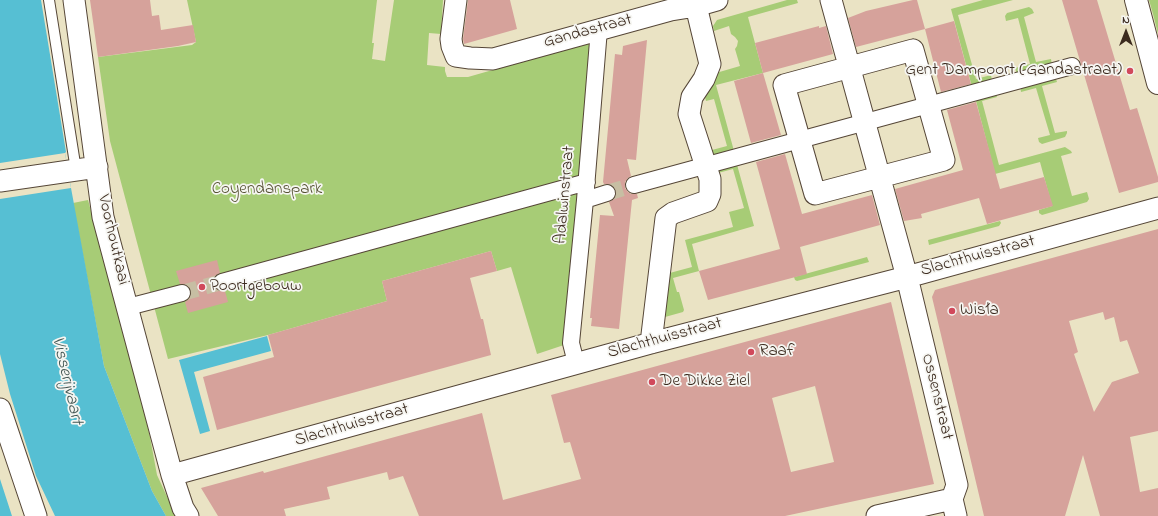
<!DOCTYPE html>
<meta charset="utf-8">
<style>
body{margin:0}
#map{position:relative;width:1158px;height:516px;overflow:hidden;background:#eae3c4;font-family:"Indie Flower",sans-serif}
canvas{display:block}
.north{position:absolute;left:1106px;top:12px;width:40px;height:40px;-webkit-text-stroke:3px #f6f6f2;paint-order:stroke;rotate:0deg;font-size:11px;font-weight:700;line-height:16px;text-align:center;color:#3b2a1e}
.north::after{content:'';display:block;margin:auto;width:14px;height:18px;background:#3b2a1e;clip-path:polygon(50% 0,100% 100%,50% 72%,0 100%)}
</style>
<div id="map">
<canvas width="1158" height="516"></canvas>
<div class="north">N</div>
</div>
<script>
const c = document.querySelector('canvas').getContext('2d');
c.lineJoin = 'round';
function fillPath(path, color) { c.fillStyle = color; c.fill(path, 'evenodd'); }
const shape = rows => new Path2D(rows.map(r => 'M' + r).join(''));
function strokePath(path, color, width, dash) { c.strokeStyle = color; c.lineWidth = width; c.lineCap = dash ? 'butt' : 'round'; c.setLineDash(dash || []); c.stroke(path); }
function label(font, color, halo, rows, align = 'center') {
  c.font = font + ' "Indie Flower",sans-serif'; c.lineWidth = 3.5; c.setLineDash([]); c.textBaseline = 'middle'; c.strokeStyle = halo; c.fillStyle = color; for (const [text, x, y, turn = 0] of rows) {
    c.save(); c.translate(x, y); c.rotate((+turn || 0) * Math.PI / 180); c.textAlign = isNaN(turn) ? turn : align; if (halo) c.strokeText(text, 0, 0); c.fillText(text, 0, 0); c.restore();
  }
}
const green = shape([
 [187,0,377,0,372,43,374,43,372,59,385,61,394,0,443,0,441,34,429,33,427,65,445,67,445,71,447,77,468,77,594,41,567,344,537,354,511,267,497,271,491,251,382,281,387,301,268,335,168,359,110,141,98,57,192,45,196,42],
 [787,0,797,0,798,3,748,17,763,73,716,85,734,151,714,156,712,150,727,146,714,99,706,101,704,94,716,73,740,66,735,49,737,46,738,41,735,37,731,34,729,26,714,31,713,26,717,20],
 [983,0,1013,0,958,15,976,79,991,75,992,81,972,87,951,9],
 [1149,0,1158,0,1158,34,1153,14],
 [1029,7,1032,9,1034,13,1024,17,1036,62,1051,59,1052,65,1017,74,1015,68,1030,64,1018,18,1006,21,1005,16,1007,13],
 [1055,76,1057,82,1042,86,1055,133,1067,131,1067,133,1065,137,1042,144,1039,142,1038,138,1050,135,1036,88,1021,92,1020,85],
 [995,91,997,97,982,101,999,165,1065,147,1071,151,1072,153,1061,156,1072,196,1087,192,1089,199,1087,202,1042,215,1039,213,1039,210,1052,206,1040,162,995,174,975,97],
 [736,161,754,226,692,244,699,271,673,278,677,292,679,292,684,310,683,312,665,317,662,315,666,274,692,267,685,240,733,227,729,212,744,208,733,169,718,173,717,167],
 [88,200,133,365,150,437,157,475,176,516,166,516,152,491,104,366,73,203],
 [1000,221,1001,223,999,226,929,245,928,240],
 [867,257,869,262,797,281,795,280,794,277]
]);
const water = shape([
 [0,0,41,0,66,152,65,153,71,188,104,366,152,491,166,516,55,516,36,476,10,394,0,354],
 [267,336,271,351,194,372,210,431,200,434,179,360],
 [0,479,12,516,0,516]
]);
const pier = shape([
 [65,153,71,188,0,199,0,163]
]);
const building = shape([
 [90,0,150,0,152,16,159,15,161,30,193,25,196,42,178,46,98,57],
 [468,0,510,0,517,29,464,44,463,39],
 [913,0,917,0,925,29,954,21,971,84,941,92,925,29,856,47,848,18,866,11],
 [1062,0,1097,0,1130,110,1137,108,1158,177,1158,182,1119,193],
 [819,26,819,28,826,26,833,54,763,73,755,43],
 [647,40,636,160,627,159,631,176,628,178,625,182,625,188,628,192,631,194,637,194,638,198,632,200,619,329,591,326,592,318,590,318,600,215,614,216,609,202,614,199,616,195,616,190,614,186,609,184,604,184,603,182,615,54,622,55,623,46],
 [763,73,781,135,751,143,734,81],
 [976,102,1000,189,1044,177,1053,206,987,224,979,198,921,214,922,218,904,221,895,189,963,170,947,110],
 [785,154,802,214,872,195,880,225,800,247,807,274,708,300,699,271,780,249,756,162],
 [1158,229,1158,431,1130,437,1140,492,1158,488,1158,516,1100,516,1083,455,1065,516,984,516,932,297,935,290],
 [1103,312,1105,320,1114,317,1120,342,1127,340,1139,373,1112,382,1094,412,1074,354,1078,352,1069,321],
 [491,251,497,271,470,278,481,319,483,319,491,355,217,430,203,377,274,357,268,335,387,301,382,281],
 [217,260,220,273,215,276,213,280,213,284,215,288,219,291,225,291,228,302,188,313,185,302,189,299,191,296,191,290,189,287,185,284,180,284,176,271],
 [891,302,934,484,785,516,419,516,403,476,389,480,387,472,327,487,330,499,284,509,286,516,218,516,201,488,263,471,264,473,482,413,503,500,581,479,570,442,564,443,551,395],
 [815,386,834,462,791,472,772,398]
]);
const pedestrianTunnel = shape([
 [607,193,634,185],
 [182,293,222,282]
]);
const service = shape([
 [49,0,76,170]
]);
const pedestrian = shape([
 [634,185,1072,66],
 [585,200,607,193],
 [222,282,587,182],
 [128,307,182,293],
 [576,363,571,343,585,200,599,29]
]);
const minor = shape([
 [74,0,103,217,172,475,183,508,188,516],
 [456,0,451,39,452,46,456,56,470,58,493,59,671,10,696,6,717,0],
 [831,0,907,277,957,485,952,499,956,516],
 [913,50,944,160,815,194,784,85,913,50],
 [0,181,97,167],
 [651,343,666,218,673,213,707,201,710,194,710,179,689,114,692,97,704,79,710,64,696,6],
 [0,409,36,516],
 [172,475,651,343,907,277,1158,208],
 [877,516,952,499]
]);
const primary = shape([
 [1136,0,1158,83]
]);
const markers = [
 [1130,71,4,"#d1495b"],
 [202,287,4,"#d1495b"],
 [952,311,4,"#d1495b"],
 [751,352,4,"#d1495b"],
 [652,382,4,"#d1495b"]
];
const streetNames = [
 ["Gandastraat",588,32,-15],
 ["Adalwinstraat",566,195,-85],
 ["Voorhoutkaai",112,240,77],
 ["Slachthuisstraat",978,257,-15],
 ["Slachthuisstraat",665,339,-15],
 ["Ossenstraat",936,397,76],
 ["Slachthuisstraat",352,426,-16]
];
const poiNames = [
 ["Gent Dampoort (Gandastraat)",1122,71,"right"],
 ["Poortgebouw",210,287],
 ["Wisła",960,311],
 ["Raaf",759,352],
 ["De Dikke Ziel",660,382]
];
const parkNames = [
 ["Coyendanspark",267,190]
];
const waterNames = [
 ["Visserijvaart",66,381,77]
];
fillPath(green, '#a7cc76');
fillPath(water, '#56bfd3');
fillPath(pier, '#eae3c4');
fillPath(building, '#d6a29b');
strokePath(pedestrianTunnel, '#c7bea3', 16, [16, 8]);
strokePath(service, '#554637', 12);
strokePath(pedestrian, '#554637', 18);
strokePath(minor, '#554637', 23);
strokePath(primary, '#554637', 24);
strokePath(service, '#fff', 10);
strokePath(pedestrian, '#fff', 16);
strokePath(minor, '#fff', 21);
strokePath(primary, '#fff', 22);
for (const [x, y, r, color] of markers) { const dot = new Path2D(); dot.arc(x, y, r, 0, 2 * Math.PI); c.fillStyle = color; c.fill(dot); strokePath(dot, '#f6f6f2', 1.5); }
label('17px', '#3b2a1e', '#f6f6f2', streetNames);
label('17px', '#3b2a1e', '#f6f6f2', poiNames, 'left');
label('17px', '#565234', '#f6f6f2', parkNames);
label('italic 18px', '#435754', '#f6f6f2', waterNames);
</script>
